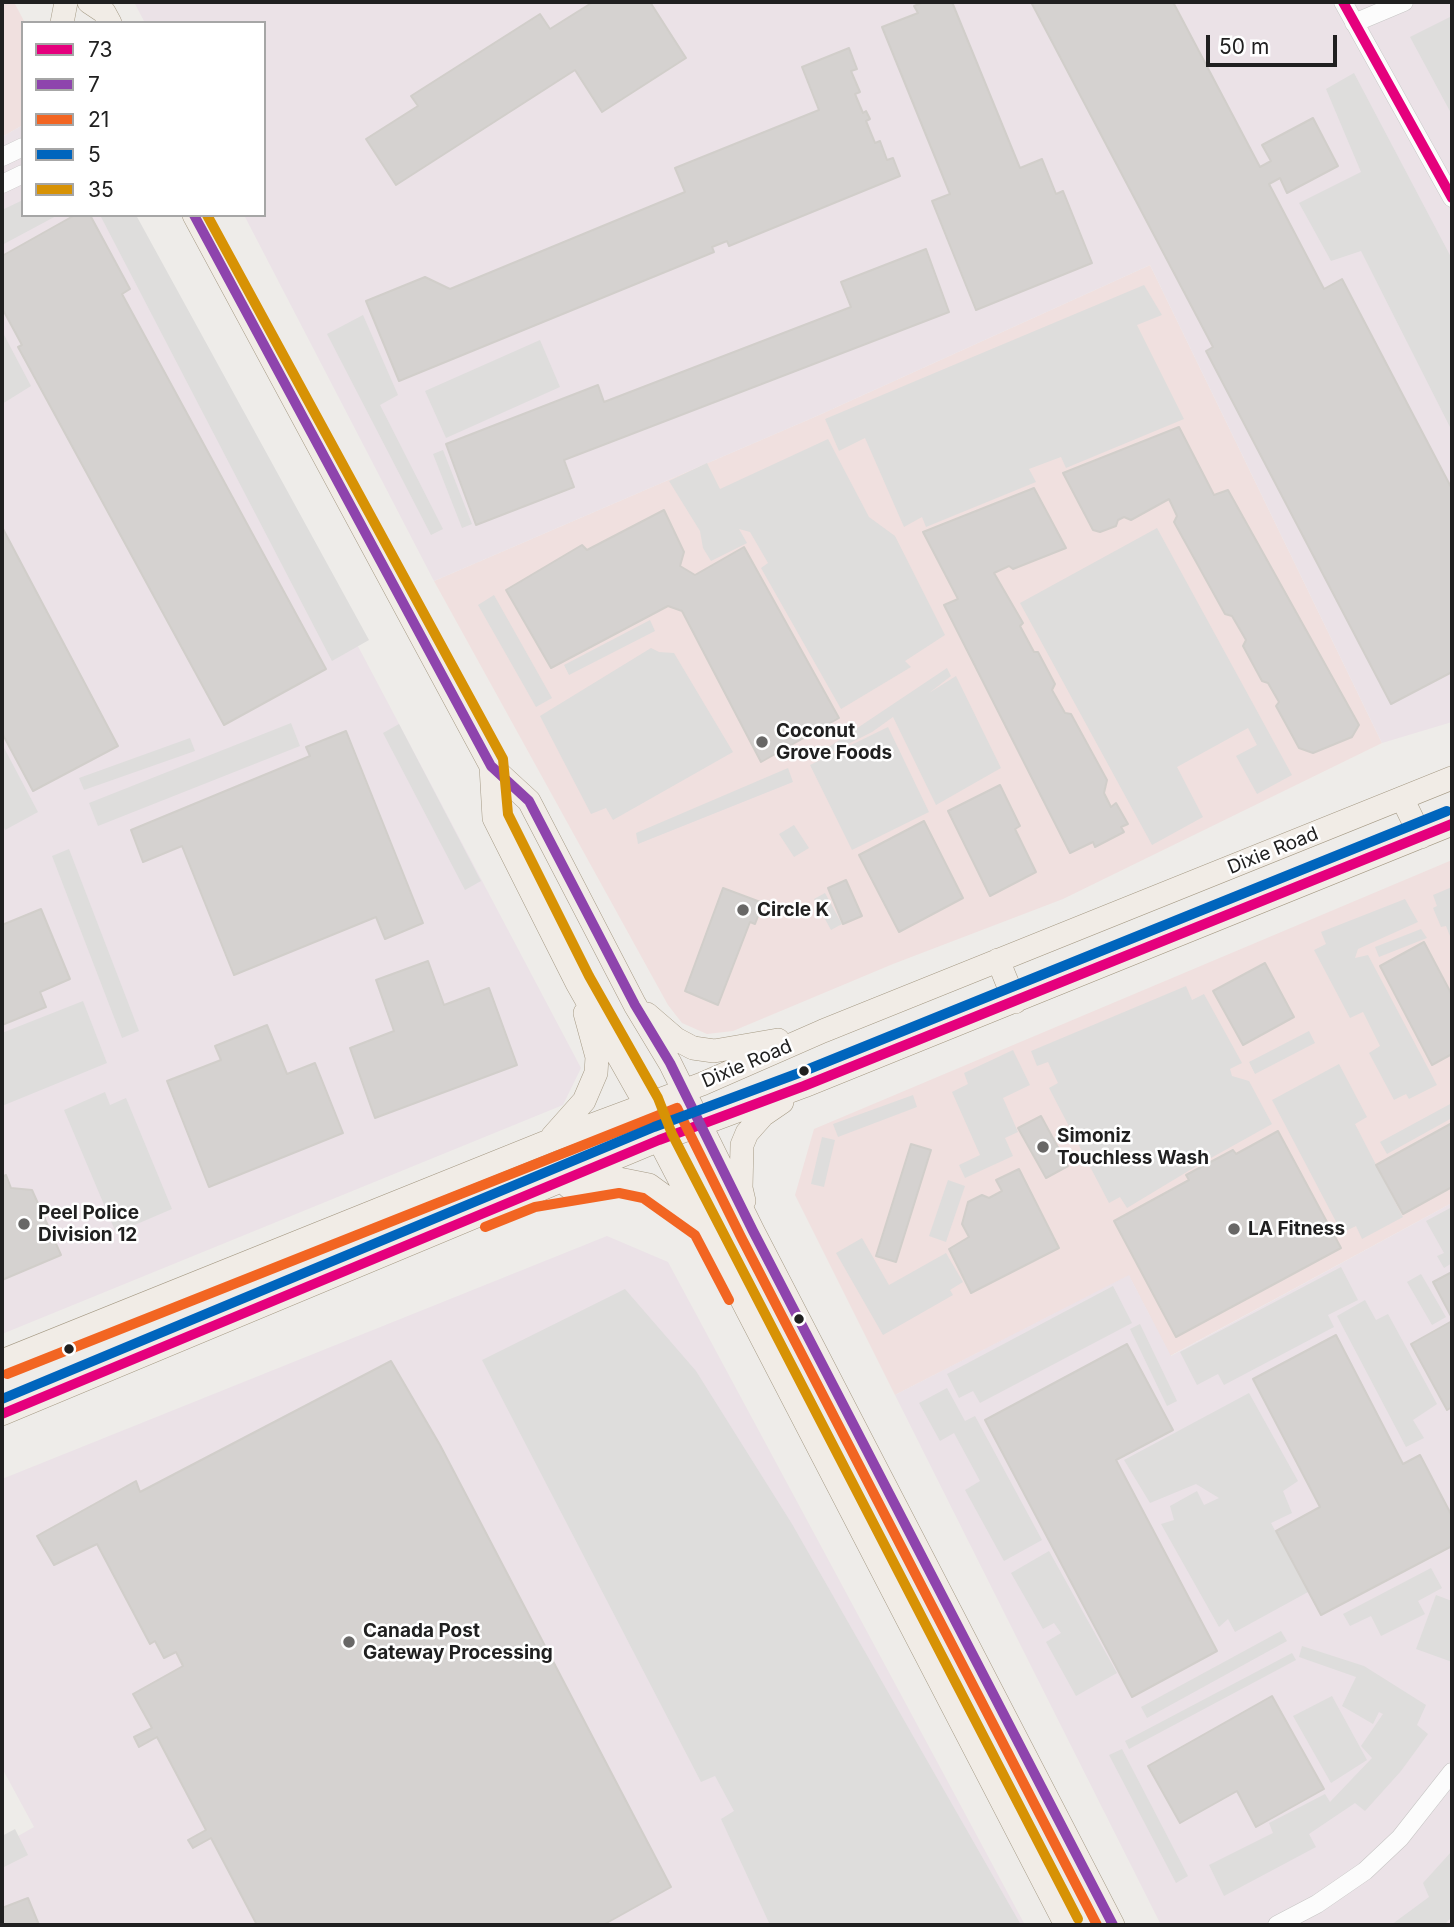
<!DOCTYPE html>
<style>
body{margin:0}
#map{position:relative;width:1454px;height:1927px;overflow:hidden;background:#eeece9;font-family:Inter,sans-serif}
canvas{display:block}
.frame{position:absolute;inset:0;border:4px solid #202020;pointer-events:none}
.legend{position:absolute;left:21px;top:21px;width:245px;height:196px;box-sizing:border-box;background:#fff;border:2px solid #a6a6a6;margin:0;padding:9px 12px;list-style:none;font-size:21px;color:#202020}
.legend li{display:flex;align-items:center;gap:14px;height:35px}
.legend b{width:35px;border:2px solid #a6a6a6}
.scale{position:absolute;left:1206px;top:35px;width:131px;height:32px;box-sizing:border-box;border:4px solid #202020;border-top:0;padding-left:9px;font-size:21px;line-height:24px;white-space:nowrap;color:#202020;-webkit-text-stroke:5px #fff;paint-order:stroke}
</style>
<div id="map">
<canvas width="1454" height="1927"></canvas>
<div class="frame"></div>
<ul class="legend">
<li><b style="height:9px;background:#e5007d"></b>73</li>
<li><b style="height:9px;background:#8e44ad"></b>7</li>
<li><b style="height:9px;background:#f26522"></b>21</li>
<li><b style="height:9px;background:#0065bd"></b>5</li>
<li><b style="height:9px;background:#d79205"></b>35</li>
</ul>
<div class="scale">50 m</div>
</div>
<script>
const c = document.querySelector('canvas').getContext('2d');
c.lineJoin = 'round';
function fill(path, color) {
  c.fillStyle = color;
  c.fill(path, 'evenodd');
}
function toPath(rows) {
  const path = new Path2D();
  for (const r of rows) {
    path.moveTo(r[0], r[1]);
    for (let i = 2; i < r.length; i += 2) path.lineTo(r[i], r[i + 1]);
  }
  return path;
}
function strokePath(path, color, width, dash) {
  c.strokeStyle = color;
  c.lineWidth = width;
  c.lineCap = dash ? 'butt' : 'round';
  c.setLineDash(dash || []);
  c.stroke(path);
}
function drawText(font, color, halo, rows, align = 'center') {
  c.font = font + ' Inter,sans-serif';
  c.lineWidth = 5;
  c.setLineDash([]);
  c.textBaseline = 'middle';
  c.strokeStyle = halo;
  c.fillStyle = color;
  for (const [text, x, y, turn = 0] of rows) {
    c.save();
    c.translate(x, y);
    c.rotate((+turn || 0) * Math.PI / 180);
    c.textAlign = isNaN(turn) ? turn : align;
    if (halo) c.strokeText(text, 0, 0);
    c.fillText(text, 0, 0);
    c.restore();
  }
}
const commercial = toPath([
 [2,2,14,2,25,23,23,23,23,125,2,137],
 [1150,265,1382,743,1063,899,893,964,733,1031,707,1034,682,1023,668,1005,434,581,819,415],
 [1452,860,1452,1203,1170,1356,1129,1276,895,1395,795,1195,814,1129]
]);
const industrial = toPath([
 [134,2,1452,2,1452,722,1382,743,1150,265,819,415,434,581,244,215,264,215,264,23,145,23],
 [23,125,23,215,130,215,581,1068,563,1105,2,1334,2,137],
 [1452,1203,1452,1925,1161,1925,895,1395,1129,1275,1171,1356],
 [607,1236,668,1262,1025,1925,2,1925,2,1845,34,1827,2,1768,2,1479]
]);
const parking = toPath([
 [1452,16,1452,115,1410,37],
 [1354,73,1452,259,1452,431,1361,251,1331,261,1299,203,1361,172,1326,89],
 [23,200,23,215,58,215,2,245,2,210],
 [100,215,136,215,369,640,332,661],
 [1144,285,1162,315,1137,325,1184,419,1066,468,1061,457,1029,469,1036,482,926,527,922,517,904,527,865,438,839,451,825,419],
 [363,315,398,395,380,405,443,529,431,535,327,334],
 [2,331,31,386,2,404],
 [540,340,560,387,446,438,425,391],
 [828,439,869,517,895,536,945,635,905,661,911,667,841,709,761,568,768,563,750,532,739,529,747,543,711,561,703,548,700,531,669,481,707,463,720,489],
 [443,450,472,524,462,528,433,454],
 [1157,528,1292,775,1257,794,1236,756,1257,745,1248,728,1177,767,1203,817,1152,845,1020,603],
 [494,595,552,698,536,707,478,605],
 [650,620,655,631,569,675,564,665],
 [651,648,659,652,674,653,733,752,613,820,606,808,591,814,540,716],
 [947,668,951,676,929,693,956,676,1001,768,936,805,893,717,872,732,824,756,823,751],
 [291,723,300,746,98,826,89,803],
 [399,724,481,881,465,890,383,733],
 [888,727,929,812,852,850,810,765],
 [190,738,195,751,84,790,79,778],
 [2,744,38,812,5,830,2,823],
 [788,768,793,782,638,844,636,833],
 [794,825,809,848,794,857,779,834],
 [69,849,139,1031,122,1038,52,856],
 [1452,887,1452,936,1450,936,1446,926,1441,927,1433,908,1437,906,1433,895],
 [825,893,842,924,831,930,814,899],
 [1405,899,1418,922,1358,949,1355,958,1368,955,1437,1085,1409,1099,1406,1094,1394,1100,1369,1053,1380,1046,1363,1012,1350,1018,1314,950,1326,944,1321,932],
 [1421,929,1427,938,1379,957,1375,947],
 [1186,986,1192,1000,1204,994,1242,1063,1230,1069,1232,1076,1249,1081,1272,1124,1211,1158,1207,1150,1191,1156,1195,1167,1127,1208,1120,1197,1109,1203,1049,1088,1058,1083,1048,1062,1037,1066,1031,1051],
 [83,1001,107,1063,2,1106,2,1033],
 [1309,1031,1315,1043,1255,1074,1249,1062],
 [1013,1050,1030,1085,1003,1098,1018,1132,1005,1138,1013,1156,965,1178,959,1165,980,1155,952,1092,968,1084,964,1073],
 [1339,1064,1367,1117,1355,1124,1403,1217,1362,1239,1356,1226,1342,1233,1272,1100],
 [105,1092,110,1105,126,1098,172,1209,116,1233,64,1110],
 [913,1095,917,1107,838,1137,833,1124],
 [1452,1103,1452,1118,1387,1154,1380,1142],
 [822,1137,835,1140,824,1187,811,1184],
 [948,1180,965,1186,946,1242,929,1236],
 [1452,1207,1452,1263,1444,1268,1437,1256,1444,1253,1426,1221],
 [862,1238,889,1285,946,1253,963,1282,950,1290,953,1295,883,1335,836,1253],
 [1341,1267,1358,1300,1328,1315,1334,1327,1224,1385,1218,1374,1197,1385,1180,1352],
 [1421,1274,1446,1317,1432,1325,1407,1282],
 [1113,1286,1132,1323,980,1403,973,1391,959,1398,947,1374],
 [625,1289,696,1371,792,1524,1021,1925,770,1925,721,1819,734,1811,715,1776,701,1782,482,1360],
 [1365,1300,1376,1320,1388,1314,1437,1404,1413,1420,1424,1438,1406,1447,1337,1316],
 [1140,1324,1177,1401,1167,1406,1130,1329],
 [947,1388,965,1421,975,1416,1042,1540,1004,1561,965,1490,980,1481,954,1433,940,1441,919,1403],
 [1249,1393,1298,1481,1283,1491,1292,1513,1271,1523,1308,1592,1235,1632,1228,1619,1219,1627,1161,1524,1174,1520,1170,1506,1197,1491,1204,1505,1219,1498,1196,1484,1150,1503,1124,1460],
 [1049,1551,1117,1673,1076,1696,1046,1642,1061,1633,1054,1623,1043,1629,1011,1573],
 [1431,1568,1442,1588,1418,1601,1425,1614,1381,1636,1371,1616,1350,1626,1343,1614],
 [1436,1595,1452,1601,1452,1662,1416,1649],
 [1281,1631,1287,1641,1147,1718,1141,1707],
 [1302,1646,1364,1666,1426,1705,1417,1725,1428,1734,1401,1771,1365,1811,1355,1803,1309,1834,1316,1847,1224,1896,1209,1865,1273,1833,1269,1823,1325,1794,1330,1802,1372,1758,1361,1746,1383,1714,1379,1712,1373,1724,1342,1706,1356,1677,1299,1657],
 [1292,1653,1296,1660,1129,1749,1125,1741],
 [1332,1696,1367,1760,1331,1783,1293,1716],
 [1122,1749,1188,1876,1176,1883,1109,1755],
 [15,1829,28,1855,2,1868,2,1836],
 [1452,1851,1452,1917,1444,1925,1391,1925,1429,1897,1423,1883]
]);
const building = toPath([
 [593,2,650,2,686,58,602,112,575,70,396,185,366,139,418,106,411,96,540,14,550,29,593,2],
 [924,2,952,2,1020,168,1042,159,1056,194,1063,191,1092,263,976,310,932,201,950,194,882,27,918,13,914,6,924,2],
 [1031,2,1173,2,1260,167,1271,161,1262,145,1313,118,1338,166,1287,193,1280,178,1269,184,1324,289,1342,279,1452,489,1452,672,1391,704,1206,351,1213,347,1031,2],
 [849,48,857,69,851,71,860,92,855,94,863,113,866,111,870,119,866,121,875,143,880,141,887,160,893,158,900,176,729,246,727,241,712,247,714,252,399,381,366,301,425,277,450,289,685,192,675,168,819,110,802,67,849,48],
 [75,215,90,215,130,289,122,294,326,669,224,725,18,347,22,345,2,308,2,256,75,215],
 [926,249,949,312,564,460,574,487,476,525,446,444,598,385,604,402,851,307,841,282,926,249],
 [1179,427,1214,495,1228,490,1359,725,1352,737,1313,753,1299,748,1276,706,1279,702,1268,683,1262,681,1243,646,1246,640,1232,616,1225,614,1174,522,1177,516,1169,499,1131,520,1124,517,1118,520,1116,526,1100,532,1093,530,1063,473,1179,427],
 [1034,488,1066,548,1013,569,1009,566,994,573,1023,623,1020,626,1034,652,1038,652,1055,684,1052,690,1065,713,1071,714,1107,780,1104,793,1111,807,1116,803,1128,824,1121,827,1124,832,1095,847,1093,842,1070,853,944,605,958,599,923,532,1034,488],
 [664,510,684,552,680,566,695,575,744,547,839,718,761,762,682,611,668,606,551,668,506,590,582,545,587,550,664,510],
 [2,527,118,746,33,791,2,733,2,527],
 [346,731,423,923,385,939,376,917,234,975,182,846,143,862,131,830,310,756,306,747,346,731],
 [1000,785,1020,826,1015,829,1036,872,990,896,948,811,1000,785],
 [924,821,963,898,899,932,859,855,924,821],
 [846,880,862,916,843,924,828,888,846,880],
 [723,888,763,903,755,924,750,922,718,1005,685,991,723,888],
 [41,909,70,979,40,992,46,1007,2,1025,2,925,41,909],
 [1424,942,1452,995,1452,1054,1432,1065,1380,966,1424,942],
 [428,961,444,1005,489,988,517,1065,375,1118,350,1048,394,1031,376,980,428,961],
 [1265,963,1294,1017,1243,1045,1213,991,1265,963],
 [267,1025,287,1074,315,1063,343,1133,209,1187,167,1081,221,1060,215,1046,267,1025],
 [1041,1116,1068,1166,1046,1178,1018,1128,1041,1116],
 [1452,1123,1452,1187,1403,1214,1376,1165,1452,1123],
 [1278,1131,1341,1248,1176,1337,1114,1221,1189,1180,1186,1175,1233,1150,1236,1154,1278,1131],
 [911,1144,931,1150,896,1262,876,1256,911,1144],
 [1019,1169,1059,1248,971,1293,949,1249,969,1237,962,1224,968,1202,982,1195,989,1198,1002,1191,996,1180,1019,1169],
 [6,1175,11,1188,32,1190,61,1255,2,1280,2,1177,6,1175],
 [1452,1272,1452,1318,1433,1282,1452,1272],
 [1452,1321,1452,1407,1447,1410,1411,1344,1452,1321],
 [1336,1335,1403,1464,1420,1455,1452,1516,1452,1546,1321,1615,1276,1531,1320,1507,1253,1379,1336,1335],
 [1127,1344,1173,1430,1116,1460,1217,1651,1132,1697,985,1420,1127,1344],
 [391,1361,440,1445,671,1887,603,1925,257,1925,211,1838,193,1848,188,1840,206,1830,157,1737,139,1747,134,1737,152,1728,133,1694,183,1666,176,1652,164,1658,155,1641,150,1644,97,1544,54,1565,37,1536,136,1481,140,1492,391,1361],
 [1272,1696,1324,1789,1256,1827,1237,1791,1180,1823,1148,1766,1272,1696],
 [28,1898,39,1925,2,1925,2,1908,28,1898]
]);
const minor = toPath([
 [1343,2,1452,198],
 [1354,23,1404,2],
 [2,157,23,147],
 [2,184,23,174],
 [1277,1925,1317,1904,1365,1871,1400,1838,1452,1772]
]);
const major = toPath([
 [89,2,104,12,110,23],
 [62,23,66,2],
 [194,215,491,766,529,801,635,1005,670,1063,753,1231,1113,1925],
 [491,766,494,818,577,983,646,1105,659,1140,1066,1925],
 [1402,798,1421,837],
 [998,960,1015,1002],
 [647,1014,676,1039,693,1048,714,1051,778,1040],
 [552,1137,584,1101,596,1073,597,1057,585,1013],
 [569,1187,619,1179,649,1185,700,1222],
 [744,1201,741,1188,742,1145,747,1133,763,1115,782,1102],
 [2,1361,549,1141,702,1084,823,1031,1452,778],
 [2,1414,659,1140,804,1086,1452,824]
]);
const bus1 = toPath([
 [1343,2,1452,198],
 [2,1414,659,1140,804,1086,1452,824]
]);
const bus2 = toPath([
 [194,215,491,766,529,801,635,1005,670,1063,753,1231,1113,1925]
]);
const bus3 = toPath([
 [485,1227,535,1207,619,1193,643,1198,695,1235,729,1300],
 [7,1374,677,1108,741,1237,1097,1925]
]);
const bus4 = toPath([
 [2,1399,654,1127,799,1073,1447,811]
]);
const bus5 = toPath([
 [207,215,503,759,508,814,589,976,658,1098,672,1134,1078,1919]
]);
const markers = [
 [762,742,7,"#686766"],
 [743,910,7,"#686766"],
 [804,1071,6,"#202020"],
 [1043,1147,7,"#686766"],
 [24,1224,7,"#686766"],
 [1234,1229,7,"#686766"],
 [799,1319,6,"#202020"],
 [69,1349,6,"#202020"],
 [349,1642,7,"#686766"]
];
const poiNames = [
 ["Coconut",776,731],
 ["Grove Foods",776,753],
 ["Circle K",757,910],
 ["Simoniz",1057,1136],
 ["Touchless Wash",1057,1158],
 ["Peel Police",38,1213],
 ["Division 12",38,1235],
 ["LA Fitness",1248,1229],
 ["Canada Post",363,1631],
 ["Gateway Processing",363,1653]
];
const streetNames = [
 ["Dixie Road",1273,851,-22],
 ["Dixie Road",747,1064,-23]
];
fill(commercial, '#f0e0df');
fill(industrial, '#ebe2e7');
fill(parking, '#dedddc');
fill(building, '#d5d2d0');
strokePath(building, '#d1ceca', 2);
strokePath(minor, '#c7c6c5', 19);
strokePath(major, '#a59a85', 24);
strokePath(minor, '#fcfcfc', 18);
strokePath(major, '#f1ece6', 23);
strokePath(bus1, '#e5007d', 10);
strokePath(bus2, '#8e44ad', 10);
strokePath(bus3, '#f26522', 10);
strokePath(bus4, '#0065bd', 10);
strokePath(bus5, '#d79205', 10);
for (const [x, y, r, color] of markers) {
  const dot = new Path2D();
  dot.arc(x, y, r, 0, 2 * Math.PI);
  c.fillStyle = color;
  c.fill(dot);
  strokePath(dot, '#fff', 2.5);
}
drawText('bold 19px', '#202020', '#fff', poiNames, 'left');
drawText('19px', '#202020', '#fff', streetNames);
</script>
